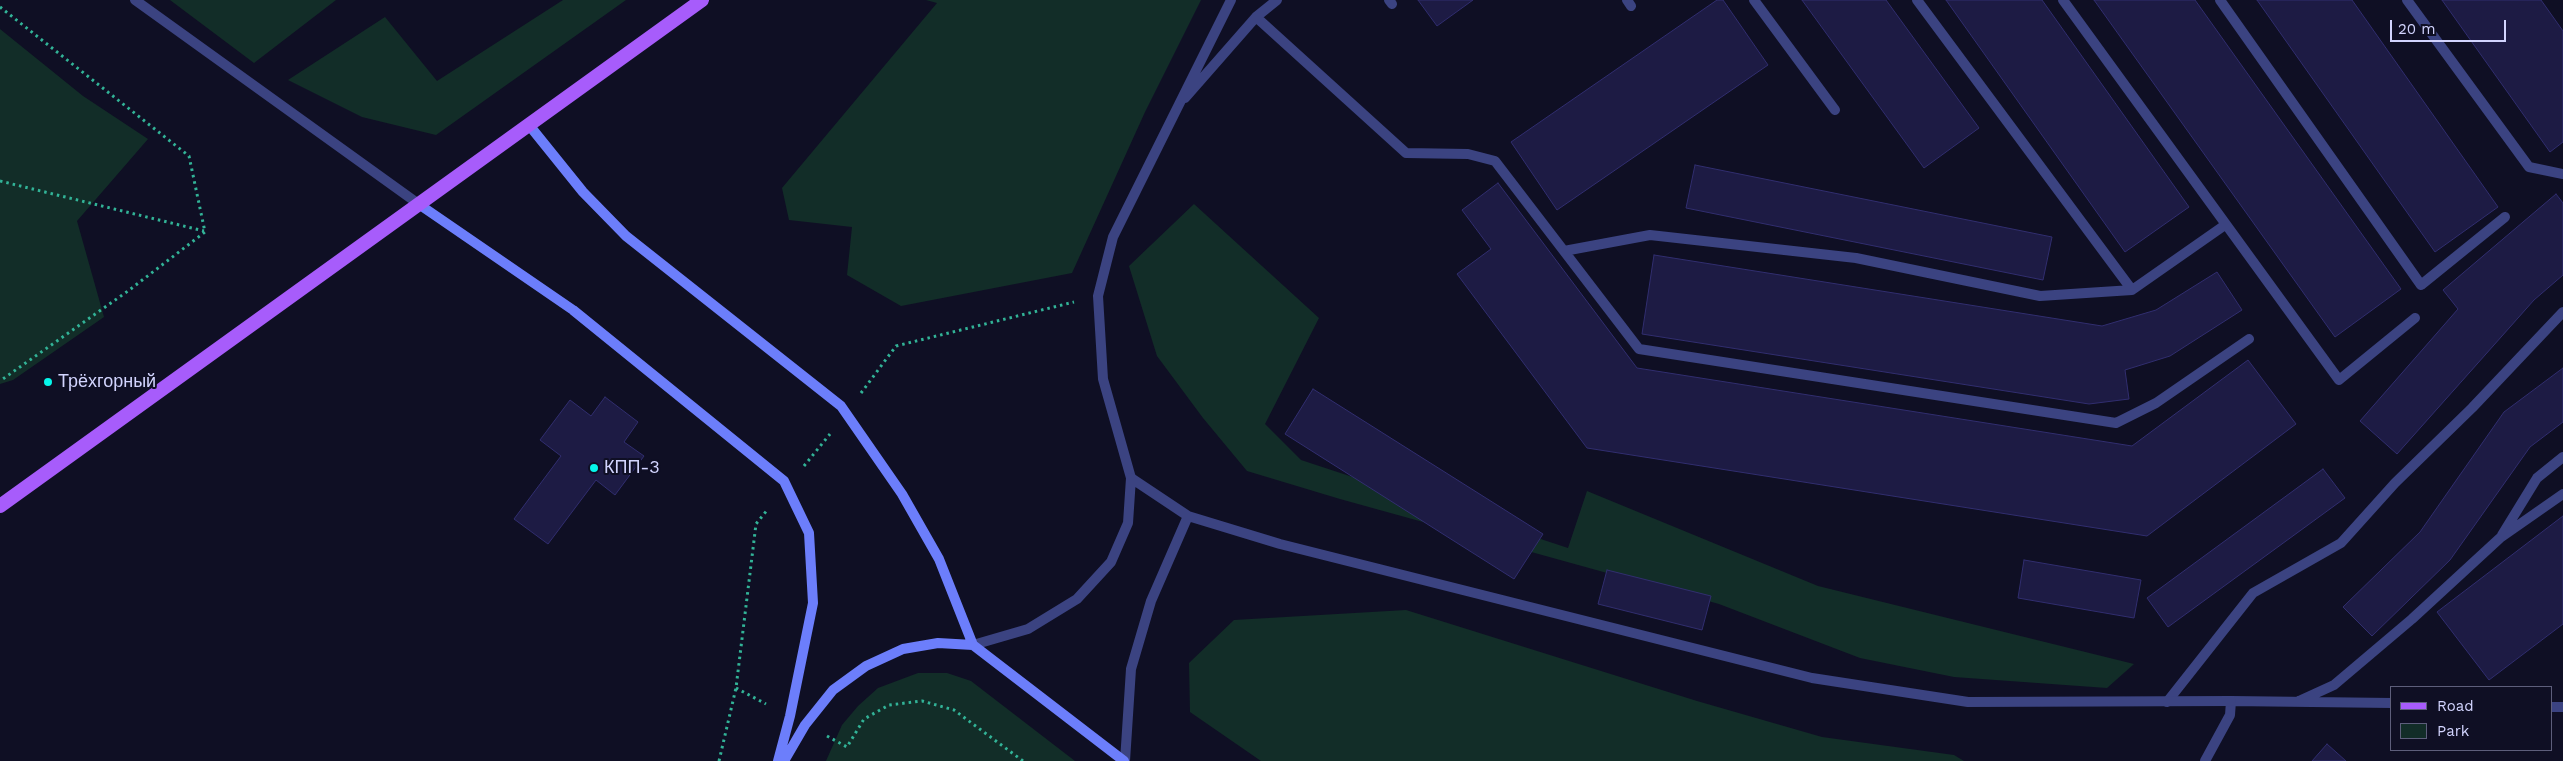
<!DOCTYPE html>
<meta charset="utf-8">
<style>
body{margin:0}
#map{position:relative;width:2563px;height:761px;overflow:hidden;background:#0f0f24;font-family:"Work Sans",sans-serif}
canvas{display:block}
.legend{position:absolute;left:2390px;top:686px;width:162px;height:65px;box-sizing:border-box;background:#0f0f24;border:1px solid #5d5e7b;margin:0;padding:6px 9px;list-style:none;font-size:15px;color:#d2d4fe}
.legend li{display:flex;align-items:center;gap:10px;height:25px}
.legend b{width:25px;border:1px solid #5d5e7b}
.scale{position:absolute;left:2390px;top:20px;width:116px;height:22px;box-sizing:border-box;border:2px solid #d2d4fe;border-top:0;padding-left:6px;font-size:15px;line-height:18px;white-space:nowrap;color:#d2d4fe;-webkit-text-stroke:4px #0f0f24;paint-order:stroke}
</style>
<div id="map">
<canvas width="2563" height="761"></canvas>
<ul class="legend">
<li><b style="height:6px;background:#a75cfb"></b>Road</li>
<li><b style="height:14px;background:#122d28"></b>Park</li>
</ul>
<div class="scale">20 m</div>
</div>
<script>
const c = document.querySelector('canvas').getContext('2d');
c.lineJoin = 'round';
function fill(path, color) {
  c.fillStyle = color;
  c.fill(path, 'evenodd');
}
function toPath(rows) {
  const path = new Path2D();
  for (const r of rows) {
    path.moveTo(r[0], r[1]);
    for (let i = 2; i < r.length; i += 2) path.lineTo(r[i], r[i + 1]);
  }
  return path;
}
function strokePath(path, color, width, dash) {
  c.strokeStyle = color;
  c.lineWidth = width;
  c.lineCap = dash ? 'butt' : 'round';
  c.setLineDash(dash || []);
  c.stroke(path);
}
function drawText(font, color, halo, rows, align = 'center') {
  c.font = font + ' "Work Sans",sans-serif';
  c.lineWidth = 4;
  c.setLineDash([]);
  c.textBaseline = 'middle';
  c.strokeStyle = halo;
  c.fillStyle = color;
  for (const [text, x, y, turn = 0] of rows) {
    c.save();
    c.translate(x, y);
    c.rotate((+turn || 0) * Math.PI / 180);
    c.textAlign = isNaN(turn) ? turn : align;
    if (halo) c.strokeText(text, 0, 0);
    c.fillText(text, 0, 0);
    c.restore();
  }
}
const green = toPath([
 [170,0,336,0,254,63],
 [563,0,626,0,436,135,362,117,288,80,385,17,437,81],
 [926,0,1201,0,1145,112,1072,273,901,306,847,275,852,227,789,220,782,188,937,3],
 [0,29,83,96,148,139,77,221,104,317,13,380,0,384],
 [1194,204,1319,318,1265,424,1301,460,1568,548,1587,491,1818,586,2134,664,2107,688,1954,677,1860,658,1719,604,1340,499,1247,471,1203,418,1157,356,1129,266],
 [1406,610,1697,701,1822,737,1954,755,1964,761,1261,761,1190,712,1189,663,1234,620],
 [918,673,947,673,971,681,1075,761,826,761,842,725,858,706,878,688]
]);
const building = toPath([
 [1418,0,1473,0,1437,26,1418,0],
 [1717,0,1723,0,1768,65,1557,210,1511,142,1717,0],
 [1802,0,1886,0,1979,128,1924,168,1802,0],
 [1946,0,2042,0,2189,207,2125,252,1946,0],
 [2094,0,2195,0,2401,289,2335,337,2094,0],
 [2257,0,2352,0,2498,207,2435,252,2257,0],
 [2442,0,2541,0,2563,31,2563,142,2550,152,2442,0],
 [1695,165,2052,237,2043,280,1686,208,1695,165],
 [1498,183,1637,368,2132,446,2248,360,2296,424,2147,536,1587,448,1457,274,1491,249,1462,210,1498,183],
 [2556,194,2563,203,2563,275,2534,300,2397,454,2360,421,2458,309,2443,290,2556,194],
 [1654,255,2102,326,2156,310,2217,272,2242,310,2170,356,2125,370,2129,399,2089,404,1642,334,1654,255],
 [2563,368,2563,422,2530,447,2450,560,2372,636,2343,607,2420,532,2504,412,2563,368],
 [1313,389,1543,534,1514,579,1285,434,1313,389],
 [605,397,638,422,624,442,644,456,615,495,596,480,548,544,514,519,561,456,540,440,570,400,591,416,605,397],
 [2323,469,2345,498,2168,627,2147,598,2323,469],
 [2563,516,2563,624,2489,680,2437,612,2563,516],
 [2024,560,2141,580,2134,618,2018,598,2024,560],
 [1607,570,1711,596,1702,630,1598,604,1607,570],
 [2327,744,2346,761,2312,761,2327,744]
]);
const path = toPath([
 [0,7,189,156,205,232,128,291,0,381],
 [0,181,204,231],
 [861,393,896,346,1074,302],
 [804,466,830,434],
 [736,688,766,704],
 [827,736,847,747,864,719,889,705,922,701,954,710,1023,761],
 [719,761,736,688,756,524,768,509]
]);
const service = toPath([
 [1389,0,1392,4],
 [1627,0,1631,6],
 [1754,0,1835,110],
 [1917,0,2132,290,2225,225],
 [2063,0,2339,380,2415,318],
 [2220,0,2421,285,2505,217],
 [2407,0,2529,167,2563,174],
 [1256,17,1406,153,1468,154,1495,161,1639,349,2116,423,2156,403,2249,339],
 [1185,98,1256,17,1277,0],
 [1564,251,1650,235,1856,258,2040,296,2132,290],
 [1131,478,1103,379,1098,296,1113,237,1231,0],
 [2502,535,2537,478,2563,457],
 [2299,701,2334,685,2412,619,2500,538,2563,494],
 [2167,702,2253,593,2341,543,2395,483,2472,408,2563,312],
 [2552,707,2563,707],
 [2205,761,2230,715,2231,701,2392,703]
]);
const minor = toPath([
 [135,0,420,205],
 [1131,478,1188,516,1280,544,1812,678,1968,702,2231,701],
 [973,645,1028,629,1077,599,1111,562,1128,523,1131,478],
 [1125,761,1131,669,1151,601,1188,516]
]);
const secondary = toPath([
 [529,125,583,192,626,236,841,406,902,494,939,559,973,645,1124,761],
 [420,205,573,310,784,481,809,533,813,603,790,716,778,761],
 [784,761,805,725,833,690,866,666,903,649,938,643,973,645]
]);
const primary = toPath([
 [0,506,702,0]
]);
const markers = [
 [48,382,5,"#06f6ea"],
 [594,468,5,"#06f6ea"]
];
const poiNames = [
 ["Трёхгорный",58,382],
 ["КПП-3",604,468]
];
fill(green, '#122d28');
fill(building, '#1d1b44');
strokePath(building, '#312e6f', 1);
strokePath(path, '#32b397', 3, [2.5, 4]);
strokePath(service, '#3b4381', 10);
strokePath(minor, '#3b4381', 10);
strokePath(secondary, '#6c7efb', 10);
strokePath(primary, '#a75cfb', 14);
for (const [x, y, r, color] of markers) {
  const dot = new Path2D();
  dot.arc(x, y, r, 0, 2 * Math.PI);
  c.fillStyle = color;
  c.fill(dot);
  strokePath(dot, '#0f0f24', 2);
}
drawText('18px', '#d2d4fe', '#0f0f24', poiNames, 'left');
</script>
